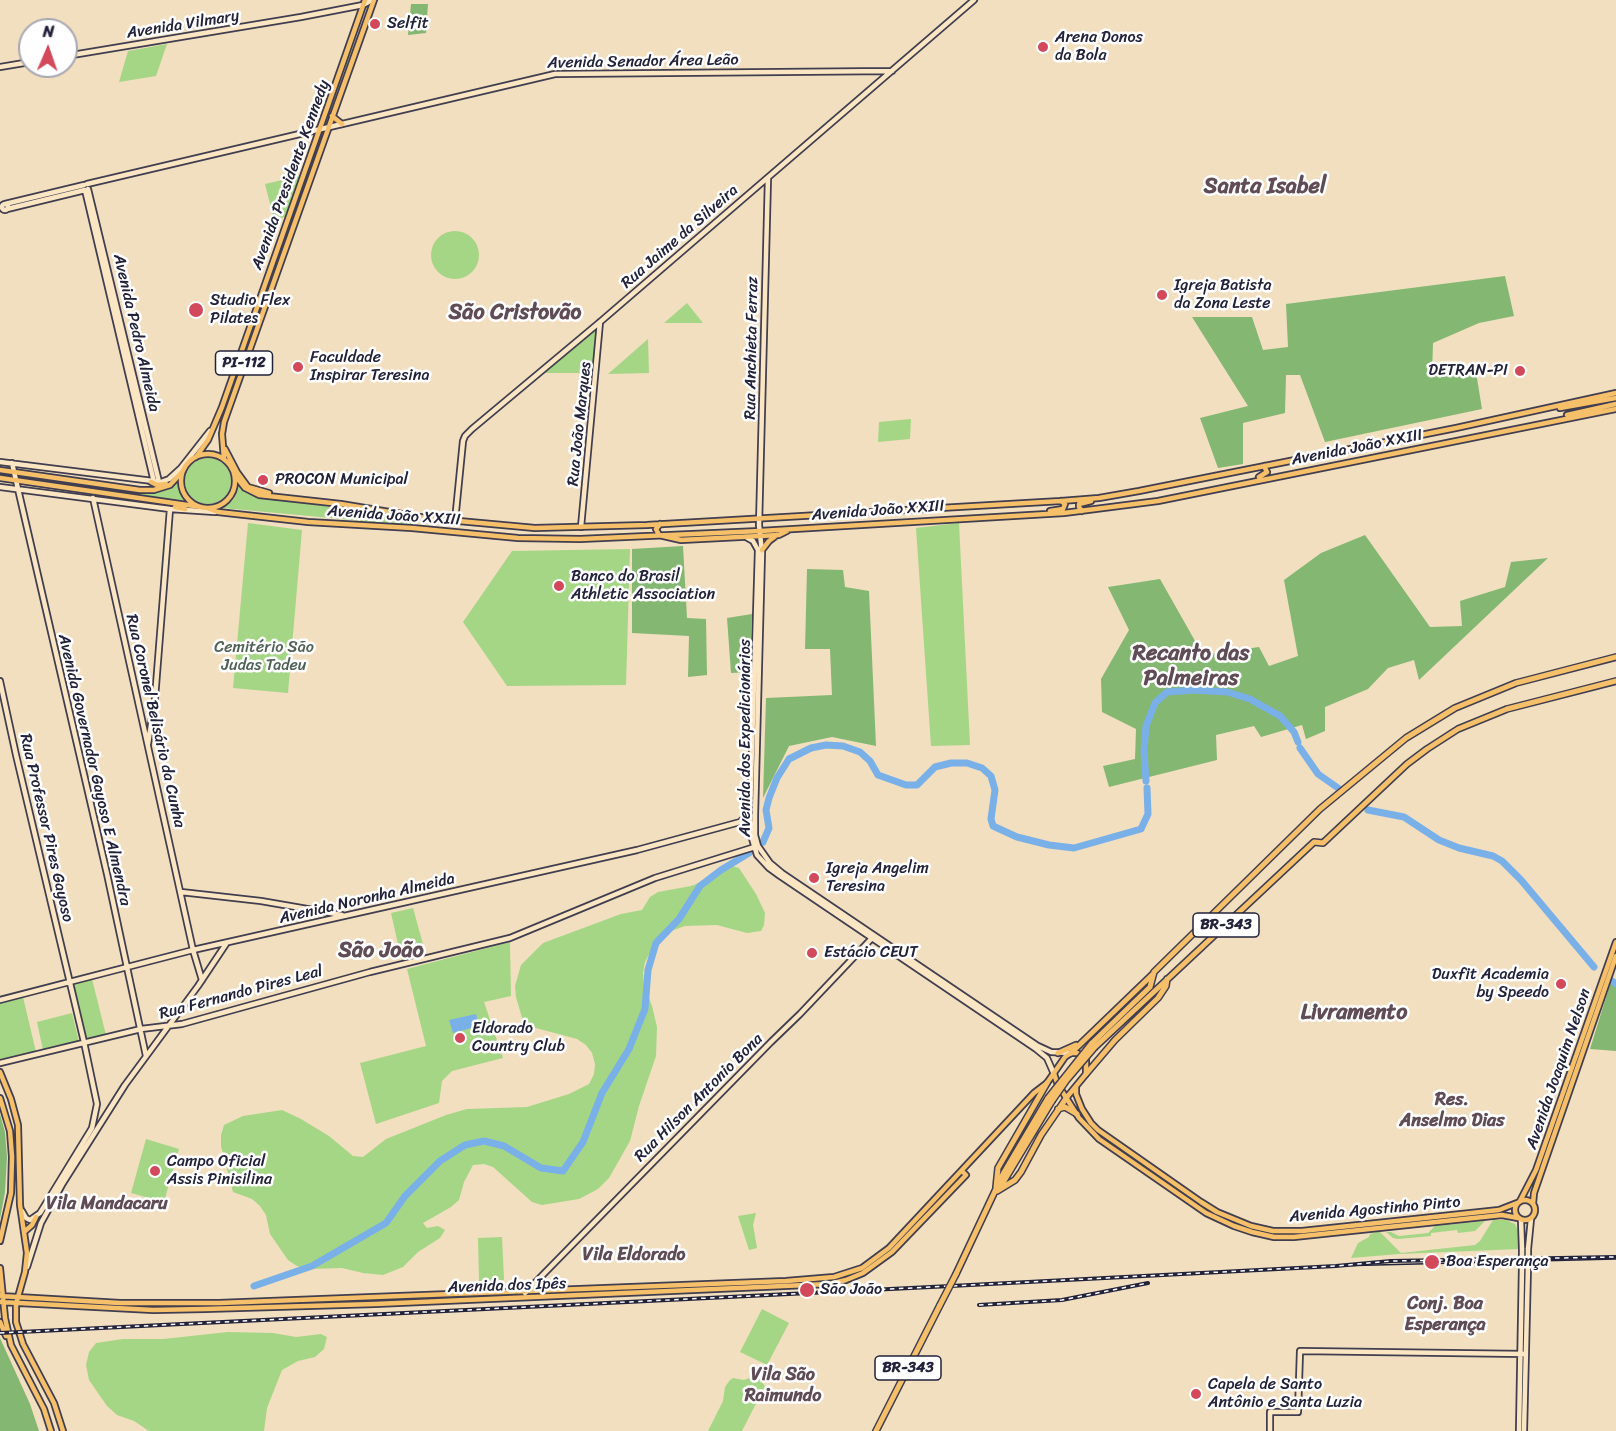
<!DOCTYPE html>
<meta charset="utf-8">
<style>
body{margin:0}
#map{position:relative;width:1616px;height:1431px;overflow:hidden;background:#f1dfc0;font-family:Sriracha,sans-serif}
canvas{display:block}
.north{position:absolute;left:18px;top:18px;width:60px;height:60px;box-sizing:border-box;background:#fff;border:2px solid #a7a7b1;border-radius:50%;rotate:2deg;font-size:16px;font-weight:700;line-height:24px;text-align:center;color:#22223b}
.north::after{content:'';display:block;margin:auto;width:21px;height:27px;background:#d1495b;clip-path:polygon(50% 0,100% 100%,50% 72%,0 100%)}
</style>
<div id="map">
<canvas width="1616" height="1431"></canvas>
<div class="north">N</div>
</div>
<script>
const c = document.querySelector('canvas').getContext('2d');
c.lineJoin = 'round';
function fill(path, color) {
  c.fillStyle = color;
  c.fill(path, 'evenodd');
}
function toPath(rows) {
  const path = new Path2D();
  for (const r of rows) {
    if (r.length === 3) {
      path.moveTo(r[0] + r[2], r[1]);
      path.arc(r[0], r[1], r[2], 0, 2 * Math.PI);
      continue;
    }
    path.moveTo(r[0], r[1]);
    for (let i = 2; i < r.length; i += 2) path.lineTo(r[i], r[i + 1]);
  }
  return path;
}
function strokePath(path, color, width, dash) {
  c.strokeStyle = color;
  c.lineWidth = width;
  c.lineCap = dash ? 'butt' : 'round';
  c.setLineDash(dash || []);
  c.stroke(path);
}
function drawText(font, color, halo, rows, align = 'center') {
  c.font = font + ' Sriracha,sans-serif';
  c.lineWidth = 5;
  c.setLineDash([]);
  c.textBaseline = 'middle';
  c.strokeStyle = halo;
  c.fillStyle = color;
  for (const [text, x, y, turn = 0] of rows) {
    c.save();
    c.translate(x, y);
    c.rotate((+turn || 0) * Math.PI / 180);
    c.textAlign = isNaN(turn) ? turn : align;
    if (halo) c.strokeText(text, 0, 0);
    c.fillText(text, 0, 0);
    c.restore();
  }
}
const green = toPath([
 [167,44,156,76,119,82,128,51],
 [304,175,288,216,274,220,265,184],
 [455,255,24],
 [687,303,703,323,664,323],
 [597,329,593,373,543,373,552,366],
 [648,339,649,373,608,374],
 [911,419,910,439,878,442,879,422],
 [208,481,23],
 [178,481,180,493,188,504,167,502,128,492,128,490,162,491],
 [239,486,244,492,258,498,333,507,412,519,411,525,406,525,223,508,234,499],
 [248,523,302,530,288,693,233,688],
 [959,523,970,745,931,746,916,528],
 [630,549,626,685,507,686,463,622,512,551],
 [732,866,739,868,756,894,765,913,764,925,761,931,747,933,717,925,685,926,671,931,655,943,645,962,643,973,644,985,652,1006,657,1027,656,1056,639,1106,630,1141,609,1178,598,1189,579,1199,542,1205,532,1202,493,1167,484,1164,473,1165,464,1182,459,1200,451,1207,423,1223,427,1228,438,1226,445,1230,440,1238,418,1252,403,1267,383,1275,363,1273,342,1268,307,1269,297,1266,288,1260,270,1234,266,1215,260,1206,252,1199,233,1192,221,1146,221,1135,224,1125,243,1116,282,1110,301,1119,329,1136,353,1156,363,1157,386,1139,446,1115,467,1109,527,1107,569,1094,589,1084,594,1074,595,1064,592,1053,586,1045,577,1039,532,1027,523,1021,516,997,515,986,521,965,543,943,621,914,642,910,650,897,658,892,691,886,714,877],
 [413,908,426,955,402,962,391,913],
 [510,942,511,996,484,1002,503,1058,452,1071,442,1081,439,1103,376,1124,360,1063,426,1046,407,969],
 [92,979,106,1035,86,1040,73,984],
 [23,997,36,1052,0,1060,0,1003],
 [72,1013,79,1042,43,1050,37,1022],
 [146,1139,179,1149,164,1202,131,1193],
 [756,1213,753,1225,757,1248,749,1250,738,1216],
 [1493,1220,1506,1220,1515,1224,1518,1230,1519,1249,1399,1254,1351,1258,1358,1243,1369,1237,1370,1234,1377,1232,1380,1232,1401,1253,1475,1245,1480,1241],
 [1485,1221,1475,1231,1458,1233,1457,1230,1431,1233,1431,1236,1398,1239,1393,1238,1386,1232,1391,1232,1399,1236,1428,1233,1435,1226],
 [502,1237,504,1280,479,1281,478,1238],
 [762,1309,789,1323,767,1365,740,1352],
 [228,1332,273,1333,296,1337,321,1334,327,1337,324,1349,315,1357,298,1361,282,1370,267,1408,264,1431,149,1431,134,1421,117,1415,107,1406,89,1380,86,1365,89,1352,96,1343,123,1339,163,1339],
 [752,1377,759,1378,765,1386,742,1431,708,1431,723,1401,725,1387,730,1380,733,1378,744,1380]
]);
const forest = toPath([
 [411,4,428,4,426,33,408,35],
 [1505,276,1514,316,1479,323,1433,343,1432,375,1476,372,1482,409,1325,442,1300,375,1286,375,1285,413,1243,423,1243,464,1218,468,1200,418,1248,406,1192,317,1252,317,1263,350,1288,347,1286,304],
 [1365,535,1430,627,1462,626,1460,601,1505,587,1511,562,1548,558,1419,680,1414,660,1388,668,1368,689,1325,707,1325,731,1306,739,1302,725,1261,737,1254,726,1216,735,1217,760,1109,787,1103,766,1135,759,1136,729,1102,712,1101,679,1129,630,1108,587,1160,579,1203,655,1259,647,1269,666,1298,656,1284,580,1321,553],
 [683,546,687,618,706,619,707,675,688,677,689,636,632,633,632,549],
 [807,569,843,570,845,587,869,591,876,746,832,737,789,746,763,798,766,698,832,695,830,649,805,649],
 [752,614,749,672,731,673,727,618],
 [1612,978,1616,980,1616,1051,1590,1049],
 [0,1114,5,1132,7,1157,5,1192,0,1219],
 [0,1338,30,1404,39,1431,0,1431]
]);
const water = toPath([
 [476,1014,479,1026,453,1033,449,1020]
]);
const river = toPath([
 [1300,748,1318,774,1338,788],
 [1146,781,1144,751,1146,726,1155,703,1167,692,1195,690,1227,692,1250,699,1280,716,1294,732,1298,742],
 [1368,810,1404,817,1439,840,1459,848,1493,856,1502,861,1521,880,1594,967],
 [763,842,769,828,766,810,769,798,777,778,789,759,811,748,826,745,843,746,860,752,870,761,878,775,906,785,917,785,935,767,951,763,967,763,982,768,991,776,995,790,991,819,993,826,1017,837,1049,845,1074,848,1141,829,1148,814,1147,788],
 [1612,981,1616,984],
 [254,1286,312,1266,386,1223,405,1196,440,1161,465,1145,484,1141,504,1146,541,1168,563,1171,583,1142,602,1093,629,1049,645,1009,648,970,656,943,679,919,700,886,721,870,749,853]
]);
const secondary = toPath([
 [66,56,301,17,363,5,372,0],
 [0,67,30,62],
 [768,178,759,525,762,552,755,815,755,835,758,846,770,863,782,873,1038,1046,1051,1052,1071,1053],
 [87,184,555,74,892,71],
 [88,189,159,482],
 [5,207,3],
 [5,204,84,185],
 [7,209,85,190,154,482],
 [0,462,161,482,169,479,181,468,210,431],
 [12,463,107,874,146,1056],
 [0,487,170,509,215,512],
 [93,498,193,950,202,980],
 [455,521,463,441,465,436,472,429,600,322,974,0],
 [581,527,600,322],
 [746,537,753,541,758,550,750,813,751,835,757,855,769,868,780,876,1036,1049,1047,1058,1054,1074],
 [0,681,16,755,84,1042,97,1104,92,1128,40,1213,30,1220,26,1218,22,1211],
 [148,744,155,698,170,509],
 [181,892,261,901,342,915],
 [0,1000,193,950,637,850,740,822,750,813],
 [0,1063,141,1029,182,1024,370,972,510,938,655,878,758,846],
 [1521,1220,1522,1249],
 [1528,1249,1531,1219],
 [27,1267,41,1223,63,1183,125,1085,198,986,226,944],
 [525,1293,771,1042,800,1014,873,937],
 [1270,1431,1270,1412,1298,1412,1300,1351,1525,1354],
 [1519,1431,1522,1266],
 [1524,1431,1528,1266]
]);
const primary = toPath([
 [332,116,342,124],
 [1560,408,1616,398],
 [1567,415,1616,404],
 [225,449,237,472,248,487,269,493],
 [208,481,27],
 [196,457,208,440,222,407,365,0],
 [224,459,222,434,224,422,374,0],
 [0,470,140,490,154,490,170,485,183,471],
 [234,474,245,488,259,495,341,504,426,518,535,528,647,525,1061,501,1099,498,1139,491,1456,428,1616,393],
 [1259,477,1267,472,1264,466],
 [0,478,201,507],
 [151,482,157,485,166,484],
 [175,507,185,509],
 [207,508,218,512,308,522,412,528,518,538,580,539,760,531,1064,513,1158,501,1616,409],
 [1050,511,1063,509,1065,504,1061,501],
 [1082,511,1079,507,1079,504,1091,501],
 [660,524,656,529,659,535,681,540,779,535,787,531],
 [762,550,769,541,777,535],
 [0,1072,11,1099,18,1125,20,1205,27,1253,25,1272,16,1304,16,1322,23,1344,54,1403,63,1431],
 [1054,1074,1058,1085,1079,1118,1099,1139,1206,1213,1234,1226,1252,1232,1274,1237,1294,1237,1502,1215,1518,1218],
 [1076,1087,1076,1094,1082,1109,1091,1123,1098,1130,1201,1202,1217,1212,1251,1226,1273,1231,1302,1231,1499,1210,1517,1203],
 [0,1098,10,1131,12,1157,11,1193,0,1241],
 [1525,1210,10],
 [1520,1201,1536,1170,1616,942],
 [1533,1204,1534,1193,1616,956],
 [24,1232,32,1225,36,1217],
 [0,1268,5,1318,11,1345,44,1409,51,1431],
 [0,1296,120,1303,219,1303,786,1281,834,1277,862,1268,889,1248,1034,1093,1047,1083,1065,1057,1071,1053,1077,1053,1086,1058,1086,1074,1067,1097],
 [0,1302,153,1310,205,1309,375,1304,829,1284,846,1280,863,1273,892,1252,966,1175,962,1171],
 [0,1322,6,1336]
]);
const highway = toPath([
 [1091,1044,1150,987,1154,972,1320,809,1406,738,1455,708,1516,683,1616,657],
 [1095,1047,1314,842,1323,843,1407,764,1427,749,1458,729,1507,709,1616,681],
 [1058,1053,1076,1045],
 [1071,1053,1153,974],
 [1086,1074,1115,1040,1158,998,1166,986,1167,979],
 [1058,1109,1065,1107,1077,1114],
 [1001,1186,1052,1101],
 [996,1187,998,1168,1047,1083],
 [997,1191,1015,1180,1021,1172,1041,1135,1067,1097],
 [956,1274,1003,1174,1048,1098],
 [876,1431,940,1305]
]);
const tram = toPath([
 [1336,1266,1616,1259]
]);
const rail = toPath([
 [979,1305,1062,1300,1148,1283],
 [0,1333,951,1286,1336,1266,1391,1261,1616,1257]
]);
const secondaryBridge = toPath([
 [1522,1266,1522,1249],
 [1528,1266,1528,1249]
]);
const highwayBridge = toPath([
 [1048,1098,1091,1044],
 [1052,1101,1066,1081,1095,1047],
 [940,1305,956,1274]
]);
const markers = [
 [375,24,6,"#d1495b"],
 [1043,47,6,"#d1495b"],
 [1162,295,6,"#d1495b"],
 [196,310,8,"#d1495b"],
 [298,367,6,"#d1495b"],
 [1520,371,6,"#d1495b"],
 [263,480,6,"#d1495b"],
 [559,586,6,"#d1495b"],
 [814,878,6,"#d1495b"],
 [812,953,6,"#d1495b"],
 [1561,984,6,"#d1495b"],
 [460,1038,6,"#d1495b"],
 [155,1171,6,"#d1495b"],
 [1432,1262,8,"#d1495b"],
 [807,1290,8,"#d1495b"],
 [1196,1394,6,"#d1495b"]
];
const shields = [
 [244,363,57],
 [1226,925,66],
 [908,1368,66]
];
const shieldNames = [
 ["PI-112",244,363],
 ["BR-343",1226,925],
 ["BR-343",908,1368]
];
const poiNames = [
 ["Selfit",387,24],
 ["Arena Donos",1055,38],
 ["da Bola",1055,56],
 ["Igreja Batista",1174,286],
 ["da Zona Leste",1174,304],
 ["Studio Flex",210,301],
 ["Pilates",210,319],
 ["Faculdade",310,358],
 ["Inspirar Teresina",310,376],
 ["DETRAN-PI",1508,371,"right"],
 ["PROCON Municipal",275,480],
 ["Banco do Brasil",571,577],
 ["Athletic Association",571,595],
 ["Igreja Angelim",826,869],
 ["Teresina",826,887],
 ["Estácio CEUT",824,953],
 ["Duxfit Academia",1549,975,"right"],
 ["by Speedo",1549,993,"right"],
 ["Eldorado",472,1029],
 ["Country Club",472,1047],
 ["Campo Oficial",167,1162],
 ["Assis Pinisilina",167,1180],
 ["Boa Esperança",1446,1262],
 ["São João",820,1290],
 ["Capela de Santo",1208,1385],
 ["Antônio e Santa Luzia",1208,1403]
];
const streetNames = [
 ["Avenida Vilmary",183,25,-9],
 ["Avenida Senador Área Leão",643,62,-1],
 ["Avenida Presidente Kennedy",291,175,-70],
 ["Rua Jaime da Silveira",680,237,-41],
 ["Avenida Pedro Almeida",136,333,77],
 ["Rua Anchieta Ferraz",752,348,-89],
 ["Rua João Marques",580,424,-84],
 ["Avenida João XXIII",1357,448,-11],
 ["Avenida João XXIII",878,511,-4],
 ["Avenida João XXIII",394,516,4],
 ["Rua Coronel Belisário da Cunha",155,721,77],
 ["Avenida dos Expedicionários",746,738,-90],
 ["Avenida Governador Gayoso E Almendra",94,770,77],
 ["Rua Professor Pires Gayoso",46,828,77],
 ["Avenida Noronha Almeida",367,899,-13],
 ["Rua Fernando Pires Leal",241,993,-15],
 ["Avenida Joaquim Nelson",1559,1069,-71],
 ["Rua Hilson Antonio Bona",699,1098,-45],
 ["Avenida Agostinho Pinto",1375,1210,-5],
 ["Avenida dos Ipês",507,1286,-2]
];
const parkNames = [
 ["Cemitério São",264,648],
 ["Judas Tadeu",264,666]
];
const neighbourhoodNames = [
 ["Res.",1452,1100],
 ["Anselmo Dias",1452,1121],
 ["Vila Mandacaru",107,1204],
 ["Vila Eldorado",634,1255],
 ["Conj. Boa",1445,1304],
 ["Esperança",1445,1325],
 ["Vila São",783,1375],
 ["Raimundo",783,1396]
];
const districtNames = [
 ["Santa Isabel",1265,187],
 ["São Cristovão",515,313],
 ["Recanto das",1191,654],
 ["Palmeiras",1191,679],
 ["São João",381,951],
 ["Livramento",1354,1013]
];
fill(green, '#a5d685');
fill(forest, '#84b772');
fill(water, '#7ab0e8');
strokePath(river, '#7ab0e8', 7);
strokePath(secondary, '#413e4f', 8);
strokePath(primary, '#413e4f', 8);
strokePath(highway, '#413e4f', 8);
strokePath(secondary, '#fbe6c4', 4.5);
strokePath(primary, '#f6c06b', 4.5);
strokePath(highway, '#f6c06b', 5);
strokePath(tram, '#22223b', 1.5);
strokePath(rail, '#22223b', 4);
strokePath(rail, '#fff', 1.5, [4.5]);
strokePath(secondaryBridge, '#413e4f', 8, []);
strokePath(highwayBridge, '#413e4f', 8, []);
strokePath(secondaryBridge, '#fbe6c4', 4.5);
strokePath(highwayBridge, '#f6c06b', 5);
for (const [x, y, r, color] of markers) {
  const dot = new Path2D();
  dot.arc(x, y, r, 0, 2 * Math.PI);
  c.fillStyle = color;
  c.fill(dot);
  strokePath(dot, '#fff', 2);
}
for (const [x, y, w] of shields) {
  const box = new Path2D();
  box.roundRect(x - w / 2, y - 12, w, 24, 4.5);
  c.fillStyle = '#fff';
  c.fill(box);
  strokePath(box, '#22223b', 1.5);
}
drawText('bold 15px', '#22223b', null, shieldNames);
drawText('16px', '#22223b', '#fff', poiNames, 'left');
drawText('16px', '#22223b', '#fff', streetNames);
drawText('16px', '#506155', '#fff', parkNames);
drawText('bold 18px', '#5f4c55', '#fff', neighbourhoodNames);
drawText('bold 22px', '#5f4c55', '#fff', districtNames);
</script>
